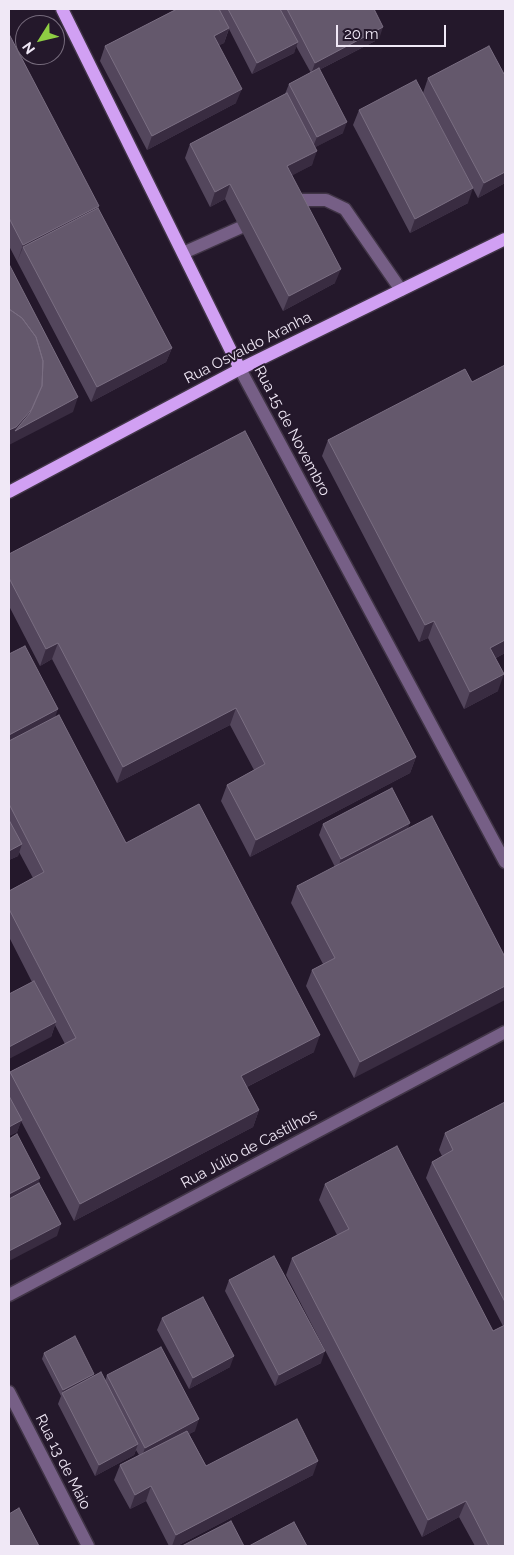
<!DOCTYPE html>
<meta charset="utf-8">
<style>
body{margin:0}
#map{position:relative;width:514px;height:1555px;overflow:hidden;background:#24182b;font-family:Raleway,sans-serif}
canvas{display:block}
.frame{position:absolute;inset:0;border:10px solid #f0e8f6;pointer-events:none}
.north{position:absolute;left:15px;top:15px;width:50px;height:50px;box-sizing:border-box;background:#24182b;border:1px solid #766b7c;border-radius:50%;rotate:234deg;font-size:14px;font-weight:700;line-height:20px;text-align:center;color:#f0e8f6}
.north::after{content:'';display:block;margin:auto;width:18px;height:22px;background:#8ece43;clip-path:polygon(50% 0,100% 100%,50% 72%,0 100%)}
.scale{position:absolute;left:336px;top:25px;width:110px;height:22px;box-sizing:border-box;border:2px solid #f0e8f6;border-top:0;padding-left:6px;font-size:15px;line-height:18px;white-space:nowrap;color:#f0e8f6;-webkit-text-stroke:4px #24182b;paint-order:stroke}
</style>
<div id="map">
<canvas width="514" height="1555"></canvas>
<div class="frame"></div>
<div class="north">N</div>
<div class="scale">20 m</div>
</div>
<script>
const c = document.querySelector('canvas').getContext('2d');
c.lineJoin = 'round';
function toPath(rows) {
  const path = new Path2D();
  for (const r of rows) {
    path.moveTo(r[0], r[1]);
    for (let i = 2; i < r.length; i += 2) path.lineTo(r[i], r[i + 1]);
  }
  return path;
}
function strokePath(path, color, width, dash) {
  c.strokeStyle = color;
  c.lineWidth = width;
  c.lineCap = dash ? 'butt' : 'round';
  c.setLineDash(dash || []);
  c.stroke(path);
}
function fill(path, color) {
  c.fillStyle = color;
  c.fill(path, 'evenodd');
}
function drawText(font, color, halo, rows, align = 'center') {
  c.font = font + ' Raleway,sans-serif';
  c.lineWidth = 4;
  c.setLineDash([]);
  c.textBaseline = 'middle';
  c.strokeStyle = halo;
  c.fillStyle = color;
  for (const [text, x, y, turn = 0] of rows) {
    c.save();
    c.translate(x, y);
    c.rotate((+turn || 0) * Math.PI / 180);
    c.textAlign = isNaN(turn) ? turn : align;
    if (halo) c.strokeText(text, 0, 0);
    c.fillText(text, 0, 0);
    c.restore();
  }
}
const minor = toPath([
 [289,206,302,200,326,200,345,209,401,290],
 [183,253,255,221],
 [240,369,505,862],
 [9,1295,505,1032],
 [9,1392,88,1546]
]);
const major = toPath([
 [62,9,240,369],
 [9,492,240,369,505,239]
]);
const wall = toPath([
 [177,9,374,9,379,39,319,70,343,133,315,147,312,165,292,175,335,283,283,311,225,199,210,207,185,158,190,144,285,94,289,84,311,73,296,46,294,53,252,74,229,29,224,43,219,45,236,103,147,150,100,61,105,46],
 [9,34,98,208,172,348,166,362,91,402,9,246],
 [505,73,505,183,478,198,423,93,428,78],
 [359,110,468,203,410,233,353,125],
 [505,365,505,653,496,658,498,691,464,709,428,638,419,642,322,456,328,440,472,382],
 [9,554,416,757,410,773,250,857,221,801,227,785,254,770,230,725,117,783,52,659,40,666,9,606],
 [9,654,55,717,126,843,314,1052,247,1087,259,1110,253,1127,74,1221,21,1121,17,1132,9,1136,9,1076,10,1072,65,1044,55,1025,51,1037,32,982,9,937,9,891,33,878,19,852,18,856,9,860],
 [323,824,408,828,505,957,354,1078,306,986,312,970,323,964,291,903,297,886,335,867,319,835],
 [505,1102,505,1546,475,1546,459,1517,422,1537,286,1275,292,1258,337,1235,319,1200,325,1184,493,1331,503,1326,426,1178,432,1162,442,1156,439,1150,445,1133],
 [229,1280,321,1363,275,1386,225,1291],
 [162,1318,230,1367,189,1389,157,1330],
 [44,1353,93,1376,105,1381,107,1375,195,1431,189,1434,206,1466,313,1475,177,1546,169,1546,146,1501,130,1509,114,1480,120,1465,139,1455,136,1450,134,1455,95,1476,58,1404,61,1396,42,1359]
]);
const shadedWall = toPath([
 [383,27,379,39,311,74,315,63],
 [229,28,224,43,209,51,214,36],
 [298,42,294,53,252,74,257,63],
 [242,89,236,103,147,150,152,136],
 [347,122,343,133,312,149,317,137],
 [317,151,312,165,282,181,287,166],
 [505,172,505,183,478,198,484,183],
 [230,184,225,199,210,207,215,192],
 [473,188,468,203,410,233,415,219],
 [99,206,93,222,23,247,17,262,23,245],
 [341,269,335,283,283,311,289,296],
 [172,348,166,362,91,402,97,387],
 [78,397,73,412,9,445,9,430,32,409],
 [434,621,428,638,419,642,425,625],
 [505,640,505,653,484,664,490,648],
 [58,643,52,659,40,666,46,649],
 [504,674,498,691,464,709,470,692],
 [236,708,230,725,117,783,123,767],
 [58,709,52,726,9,748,9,735],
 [416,757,410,773,250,857,256,840],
 [410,823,406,834,337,870,341,859],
 [22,844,18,856,9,860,9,851],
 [505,986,505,1000,354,1078,360,1062],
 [56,1022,51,1037,9,1059,9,1047],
 [320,1035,314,1052,235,1093,241,1076],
 [259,1110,253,1127,74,1221,80,1204],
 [22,1120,17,1132,9,1136,9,1127],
 [40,1178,36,1189,9,1203,9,1194],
 [61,1224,57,1236,9,1261,9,1251],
 [325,1351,321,1363,275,1386,279,1375],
 [234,1356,230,1367,189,1389,193,1378],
 [94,1374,92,1380,62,1393,63,1390],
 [199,1419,195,1431,141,1459,145,1448],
 [138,1444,134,1455,95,1476,99,1465],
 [318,1461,313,1475,177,1546,172,1546,176,1535],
 [151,1486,146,1501,130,1509,135,1495],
 [466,1501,459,1517,422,1537,428,1520]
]);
const building = toPath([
 [177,9,219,9,229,28,214,36,242,89,152,136,105,46,177,9],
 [228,9,280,9,298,42,257,63,228,9],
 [287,9,374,9,383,27,315,63,287,9],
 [9,34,99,206,23,245,9,218,9,34],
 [489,46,504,74,505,73,505,172,484,183,428,78,489,46],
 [319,68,347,122,317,137,289,84,319,68],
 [416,80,473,188,415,219,359,110,416,80],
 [287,93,317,151,287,166,341,269,289,296,230,184,215,192,190,144,287,93],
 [98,208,172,348,97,387,23,247,98,208],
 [9,264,78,397,15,431,30,413,40,390,42,386,43,361,36,337,22,318,9,309,9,264],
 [9,309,22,318,36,337,43,361,42,386,32,409,16,427,9,430,9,309],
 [505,365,505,640,490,648,504,674,470,692,434,621,425,625,328,440,465,369,472,382,505,365],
 [245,431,416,757,256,840,227,785,265,764,236,708,123,767,58,643,46,649,9,578,9,554,245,431],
 [25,646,58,709,9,735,9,654,25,646],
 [59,715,126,843,199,804,320,1035,241,1076,259,1110,80,1204,10,1072,76,1038,9,909,9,891,44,872,9,804,9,741,59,715],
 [392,788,410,823,341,859,323,824,392,788],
 [432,816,505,957,505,986,360,1062,312,970,335,958,297,886,432,816],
 [9,820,22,844,9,851,9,820],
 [34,981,56,1022,9,1047,9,994,34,981],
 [9,1096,22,1120,9,1127,9,1096],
 [505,1102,505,1302,432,1162,453,1150,445,1133,505,1102],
 [17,1134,40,1178,9,1194,9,1139,17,1134],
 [397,1146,493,1331,505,1325,505,1546,489,1546,466,1501,428,1520,292,1258,349,1229,325,1184,397,1146],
 [39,1183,61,1224,9,1251,9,1199,39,1183],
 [274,1256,325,1351,279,1375,229,1280,274,1256],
 [203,1297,234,1356,193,1378,162,1318,203,1297],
 [75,1336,94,1374,63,1390,44,1353,75,1336],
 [161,1347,199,1419,145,1448,107,1375,161,1347],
 [101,1372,138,1444,99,1465,62,1393,101,1372],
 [297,1419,318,1461,176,1535,151,1486,135,1495,120,1465,187,1431,206,1466,297,1419],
 [19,1508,39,1546,9,1546,9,1514,19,1508],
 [231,1521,244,1546,182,1546,231,1521],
 [294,1522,307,1546,249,1546,294,1522]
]);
const streetNames = [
 ["Rua Osvaldo Aranha",248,348,-27],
 ["Rua 15 de Novembro",292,431,62],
 ["Rua Júlio de Castilhos",249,1149,-28],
 ["Rua 13 de Maio",63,1462,63]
];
strokePath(minor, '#413547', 15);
strokePath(major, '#413547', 15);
strokePath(minor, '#765f86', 12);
strokePath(major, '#d1a0f3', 12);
fill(wall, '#53465c');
fill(shadedWall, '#392c41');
fill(building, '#64586c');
strokePath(building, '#7a6e82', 1);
drawText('15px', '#f0e8f6', '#24182b', streetNames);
</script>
